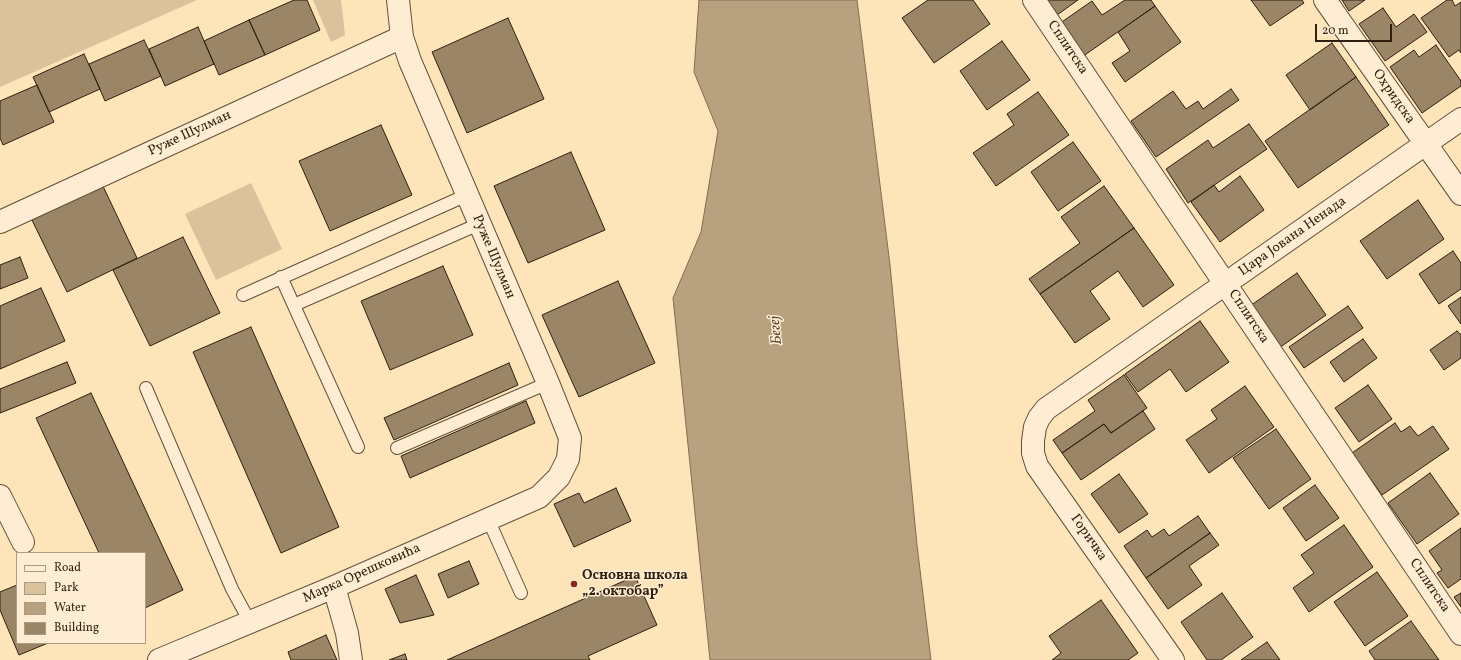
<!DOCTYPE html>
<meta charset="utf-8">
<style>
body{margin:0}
#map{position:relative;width:1461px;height:660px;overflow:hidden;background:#fde4b9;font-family:Vollkorn,serif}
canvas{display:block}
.legend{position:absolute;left:16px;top:552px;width:130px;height:92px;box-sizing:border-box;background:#feedd2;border:1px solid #ac9b84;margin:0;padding:5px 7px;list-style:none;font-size:12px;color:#301f0f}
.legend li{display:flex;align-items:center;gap:8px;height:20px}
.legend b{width:20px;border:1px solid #ac9b84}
.scale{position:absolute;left:1315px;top:24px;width:77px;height:18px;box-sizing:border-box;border:2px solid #301f0f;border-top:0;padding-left:5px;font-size:12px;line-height:14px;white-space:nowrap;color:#301f0f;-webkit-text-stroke:3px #feedd2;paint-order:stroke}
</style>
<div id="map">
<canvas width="1461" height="660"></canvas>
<ul class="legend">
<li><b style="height:5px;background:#feedd2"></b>Road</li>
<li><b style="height:11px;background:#dac39c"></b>Park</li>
<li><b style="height:11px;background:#b7a17f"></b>Water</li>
<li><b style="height:11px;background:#9b8567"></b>Building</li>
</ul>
<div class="scale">20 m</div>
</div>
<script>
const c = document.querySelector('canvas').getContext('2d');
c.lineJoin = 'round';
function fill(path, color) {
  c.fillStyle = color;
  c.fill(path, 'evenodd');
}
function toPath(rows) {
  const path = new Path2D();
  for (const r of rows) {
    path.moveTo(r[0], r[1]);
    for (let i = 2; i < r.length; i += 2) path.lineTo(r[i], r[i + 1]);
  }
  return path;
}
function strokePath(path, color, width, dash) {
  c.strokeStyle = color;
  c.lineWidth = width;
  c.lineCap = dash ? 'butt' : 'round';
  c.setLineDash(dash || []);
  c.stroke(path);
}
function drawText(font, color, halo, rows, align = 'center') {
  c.font = font + ' Vollkorn,serif';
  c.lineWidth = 3;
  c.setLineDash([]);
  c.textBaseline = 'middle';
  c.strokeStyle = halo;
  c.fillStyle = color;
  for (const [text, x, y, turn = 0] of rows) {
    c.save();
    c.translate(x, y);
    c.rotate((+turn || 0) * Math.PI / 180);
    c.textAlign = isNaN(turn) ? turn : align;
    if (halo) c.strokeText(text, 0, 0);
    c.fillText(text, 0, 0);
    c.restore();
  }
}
const green = toPath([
 [0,0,197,0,0,87],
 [313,0,341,0,345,35,331,42],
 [251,183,282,249,216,280,185,214]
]);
const water = toPath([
 [699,0,857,0,890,265,917,545,931,660,710,660,673,298,701,232,718,131,694,72,699,0]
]);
const building = toPath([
 [294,0,307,0,320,30,265,55,249,20,294,0],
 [928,0,973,0,990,24,934,63,902,18,928,0],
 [1046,0,1078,0,1057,15,1046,0],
 [1125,0,1151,0,1155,6,1079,59,1056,26,1092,1,1102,15,1125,0],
 [1251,0,1302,0,1304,3,1270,26,1251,0],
 [1342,0,1365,0,1349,11,1342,0],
 [1447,0,1452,0,1455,6,1461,2,1461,53,1459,50,1449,57,1421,18,1447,0],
 [1155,6,1181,42,1125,82,1112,63,1130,51,1118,32,1155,6],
 [1383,8,1396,27,1414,14,1427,32,1385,61,1359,24,1383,8],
 [508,18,544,99,467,133,432,52,508,18],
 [249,20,265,55,219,75,204,41,249,20],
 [198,27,214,64,165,86,149,49,198,27],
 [144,40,161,76,105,101,89,64,144,40],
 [1002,41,1030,80,987,110,960,71,1002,41],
 [1332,43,1356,77,1310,110,1286,75,1332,43],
 [1436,45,1461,81,1461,86,1422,113,1390,67,1414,50,1419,57,1436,45],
 [84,54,100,89,49,112,33,77,84,54],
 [1356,77,1389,125,1298,188,1265,141,1356,77],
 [37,85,54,122,3,145,0,138,0,101,37,85],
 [1231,89,1239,100,1156,157,1131,121,1173,91,1186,109,1198,101,1203,109,1231,89],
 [1038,92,1069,135,996,186,973,153,1014,125,1007,114,1038,92],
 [1249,124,1267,149,1188,203,1166,169,1208,140,1213,148,1249,124],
 [381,125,412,195,330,231,299,161,381,125],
 [1073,142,1101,181,1058,211,1031,172,1073,142],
 [571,152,605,230,528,263,494,186,571,152],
 [1240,176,1264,210,1220,242,1191,202,1214,185,1219,192,1240,176],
 [101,182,137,258,67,292,30,216,101,182],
 [1104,186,1134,228,1040,294,1029,279,1080,243,1061,217,1104,186],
 [1418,200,1444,239,1387,279,1360,241,1418,200],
 [1134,228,1174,285,1143,307,1118,271,1090,291,1110,319,1075,343,1040,294,1134,228],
 [183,237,220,313,150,346,113,270,183,237],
 [1453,251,1461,263,1461,289,1439,304,1419,274,1453,251],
 [20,257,28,278,0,289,0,265,20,257],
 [443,266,473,335,390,370,361,301,443,266],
 [1297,273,1326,315,1279,348,1250,306,1297,273],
 [618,281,655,363,579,397,542,315,618,281],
 [41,288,65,341,0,369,0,306,41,288],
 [1461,297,1461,324,1448,306,1461,297],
 [1348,306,1363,328,1304,368,1289,347,1348,306],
 [1200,321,1229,362,1186,392,1170,369,1138,392,1125,374,1200,321],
 [251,327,339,527,281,553,193,352,251,327],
 [1457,331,1460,334,1461,334,1461,358,1444,370,1430,350,1457,331],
 [1363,339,1377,358,1344,382,1330,362,1363,339],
 [67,362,76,383,0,413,0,389,67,362],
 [509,363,518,385,394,440,384,418,509,363],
 [1124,375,1147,408,1111,433,1104,424,1062,453,1053,440,1095,411,1088,400,1124,375],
 [1368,385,1392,419,1359,442,1335,408,1368,385],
 [1245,386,1274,427,1209,473,1186,440,1217,419,1211,410,1245,386],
 [91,393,183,590,145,608,145,553,99,553,36,418,91,393],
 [526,401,535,423,410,478,401,456,526,401],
 [1143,411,1155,429,1081,480,1062,453,1104,424,1111,433,1143,411],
 [1395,423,1401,432,1410,426,1418,436,1433,426,1449,449,1382,495,1352,453,1395,423],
 [1276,429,1311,479,1269,509,1233,458,1276,429],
 [1430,473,1459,514,1417,544,1388,503,1430,473],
 [1119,474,1148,514,1119,533,1091,494,1119,474],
 [1315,485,1339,518,1306,541,1283,508,1315,485],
 [616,488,631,521,574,547,554,504,579,493,584,503,616,488],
 [1198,516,1210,533,1146,578,1124,546,1147,530,1152,537,1164,529,1169,536,1198,516],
 [1344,525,1373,567,1309,612,1293,588,1314,573,1301,555,1344,525],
 [1461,528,1461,579,1448,588,1437,573,1442,570,1429,551,1461,528],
 [1210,533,1219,545,1189,566,1202,585,1168,609,1146,578,1210,533],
 [469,561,479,584,448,598,438,574,469,561],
 [1377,572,1408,616,1365,646,1334,602,1377,572],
 [416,575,434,615,400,623,385,589,416,575],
 [635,576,657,625,588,656,590,660,447,660,635,576],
 [17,585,17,643,48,643,19,655,0,610,0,592,17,585],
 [1222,593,1253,637,1221,660,1207,660,1181,622,1222,593],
 [1461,593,1461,607,1454,597,1461,593],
 [1101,600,1138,653,1128,660,1052,660,1061,653,1049,636,1101,600],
 [1411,621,1439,660,1375,660,1369,651,1411,621],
 [326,635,337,660,291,660,288,652,326,635],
 [1267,642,1280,660,1241,660,1267,642],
 [405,654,407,660,389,660,405,654]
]);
const service = toPath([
 [281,277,358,447],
 [243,295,467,195],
 [294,305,479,224],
 [146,388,232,589,250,622],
 [397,448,548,383],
 [488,519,521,593]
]);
const minor = toPath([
 [398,0,402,37],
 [1034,0,1461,634],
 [1325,0,1461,194],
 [0,222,402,37,410,61,548,383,570,438,568,459,559,477,539,497,334,587,159,660],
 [0,496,23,542],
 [334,587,347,633,351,660],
 [1173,660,1037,466,1033,453,1033,441,1035,427,1039,418,1046,409,1461,119]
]);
const markers = [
 [574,584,4,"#8f2418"]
];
const streetNames = [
 ["Сплитска",1067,48,56],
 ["Охридска",1393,97,55],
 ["Руже Шулман",190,134,-25],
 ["Цара Јована Ненада",1293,237,-35],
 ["Руже Шулман",493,257,67],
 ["Сплитска",1248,317,56],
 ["Горичка",1088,538,55],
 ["Марка Орешковића",362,574,-24],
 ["Сплитска",1429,586,56]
];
const poiNames = [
 ["Основна школа",582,576],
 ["„2. октобар”",582,592]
];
const waterNames = [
 ["Бегеј",777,330,-95]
];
fill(green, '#dac39c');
fill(water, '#b7a17f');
strokePath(water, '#816d52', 1);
fill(building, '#9b8567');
strokePath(building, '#301f0f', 1);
strokePath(service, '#63503a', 14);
strokePath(minor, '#63503a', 24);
strokePath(service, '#feedd2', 12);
strokePath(minor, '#feedd2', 22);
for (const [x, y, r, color] of markers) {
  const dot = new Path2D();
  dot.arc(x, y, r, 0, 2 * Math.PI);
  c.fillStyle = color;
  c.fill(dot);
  strokePath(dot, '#feedd2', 1.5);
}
drawText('14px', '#301f0f', '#feedd2', streetNames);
drawText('bold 14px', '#301f0f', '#feedd2', poiNames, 'left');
drawText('italic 15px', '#5f4c36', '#feedd2', waterNames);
</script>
